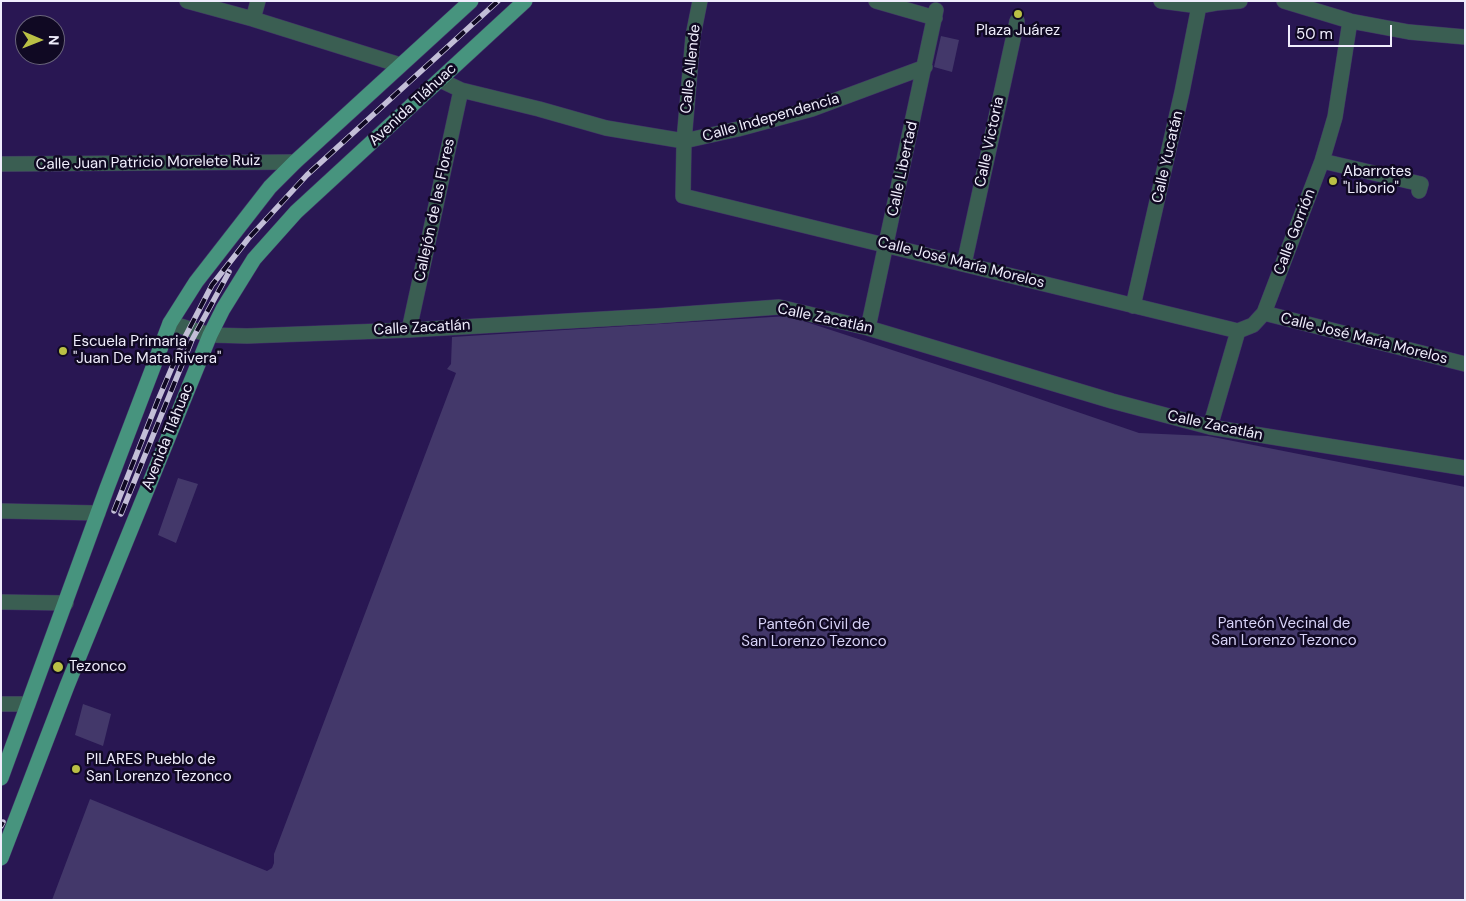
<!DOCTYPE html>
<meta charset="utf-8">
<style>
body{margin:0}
#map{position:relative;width:1466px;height:901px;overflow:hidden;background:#291753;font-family:"DM Sans",sans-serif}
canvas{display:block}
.frame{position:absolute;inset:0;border:2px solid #efedfc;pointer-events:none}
.north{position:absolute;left:15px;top:15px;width:50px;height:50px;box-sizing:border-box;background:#100923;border:1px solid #69647a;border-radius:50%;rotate:91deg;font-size:14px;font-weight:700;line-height:20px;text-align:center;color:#efedfc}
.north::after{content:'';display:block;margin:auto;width:18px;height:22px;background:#bac045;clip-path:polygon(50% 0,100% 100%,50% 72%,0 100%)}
.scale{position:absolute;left:1288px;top:25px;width:104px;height:22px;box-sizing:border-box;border:2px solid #efedfc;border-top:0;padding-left:6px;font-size:15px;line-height:18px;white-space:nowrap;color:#efedfc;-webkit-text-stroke:4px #100923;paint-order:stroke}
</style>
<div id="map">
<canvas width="1466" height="901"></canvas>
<div class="frame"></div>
<div class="north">N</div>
<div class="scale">50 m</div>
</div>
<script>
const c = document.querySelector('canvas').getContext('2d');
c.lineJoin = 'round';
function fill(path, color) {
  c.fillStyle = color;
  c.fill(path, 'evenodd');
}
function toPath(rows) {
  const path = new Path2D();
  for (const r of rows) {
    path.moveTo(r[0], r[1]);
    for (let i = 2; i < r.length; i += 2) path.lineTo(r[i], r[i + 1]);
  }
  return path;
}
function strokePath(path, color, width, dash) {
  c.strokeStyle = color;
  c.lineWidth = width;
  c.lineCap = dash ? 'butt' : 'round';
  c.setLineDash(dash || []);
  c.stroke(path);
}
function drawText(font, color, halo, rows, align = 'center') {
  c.font = font + ' "DM Sans",sans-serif';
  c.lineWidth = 5;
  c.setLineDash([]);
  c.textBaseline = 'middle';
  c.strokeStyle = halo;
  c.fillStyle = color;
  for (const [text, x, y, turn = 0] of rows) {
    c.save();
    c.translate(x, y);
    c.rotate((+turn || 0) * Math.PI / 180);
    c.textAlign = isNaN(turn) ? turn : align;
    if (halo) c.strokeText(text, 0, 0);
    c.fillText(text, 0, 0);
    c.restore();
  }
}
const green = toPath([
 [941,36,959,40,952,72,934,67],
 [788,316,987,381,1139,433,1208,436,1465,487,1465,900,52,900,90,799,267,871,272,868,274,863,274,854,456,373,447,369,451,364,452,337],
 [178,478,198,484,176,543,158,535],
 [83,704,111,714,103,746,75,735]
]);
const minor = toPath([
 [187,1,253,19,400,65],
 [700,1,693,36,684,141,683,196,1238,331],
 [876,1,935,18],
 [1161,1,1199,6,1216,3,1240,1],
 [1284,1,1350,21,1409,32,1465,37],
 [253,19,258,1],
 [440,80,461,90,539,109,606,128,684,141,738,129,812,109,925,67],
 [1322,161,1421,184,1419,191],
 [1,164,295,162],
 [964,264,1017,21],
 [1133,306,1182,92,1199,6],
 [1264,313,1465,364],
 [170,323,210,335,247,336,409,330,656,316,779,307,868,328,1112,401,1210,427,1465,468],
 [868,328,936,10],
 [409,330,461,90],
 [1210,427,1238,331,1253,325,1264,313,1322,161,1335,117,1350,21],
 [1,511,98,513],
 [1,602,66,603],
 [1,704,28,704]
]);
const major = toPath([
 [1,778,107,488,170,323,196,282,270,187,295,162,471,1],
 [1,858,67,686,210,335,223,309,254,259,296,212,525,1]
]);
const rail = toPath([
 [114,511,158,400,185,337,212,285,248,239,307,175,498,1],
 [121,514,192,340,229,272],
 [1,826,3,822]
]);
const markers = [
 [1018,14,5,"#bac045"],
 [1333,181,5,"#bac045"],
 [63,351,5,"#bac045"],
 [58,667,6,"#bac045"],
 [76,769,5,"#bac045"]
];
const poiNames = [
 ["Plaza Juárez",1018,31,"center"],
 ["Abarrotes",1343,172],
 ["\"Liborio\"",1343,189],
 ["Escuela Primaria",73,342],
 ["\"Juan De Mata Rivera\"",73,359],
 ["Tezonco",69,667],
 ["PILARES Pueblo de",86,760],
 ["San Lorenzo Tezonco",86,777]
];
const streetNames = [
 ["Calle Allende",691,69,-84],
 ["Avenida Tláhuac",413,105,-43],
 ["Calle Independencia",771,118,-16],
 ["Calle Victoria",990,142,-78],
 ["Calle Yucatán",1168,157,-77],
 ["Calle Juan Patricio Morelete Ruiz",148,163,-1],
 ["Calle Libertad",903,169,-78],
 ["Callejón de las Flores",435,210,-78],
 ["Calle Gorrión",1295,232,-69],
 ["Calle José María Morelos",961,263,14],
 ["Calle Zacatlán",825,319,12],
 ["Calle Zacatlán",422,328,-3],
 ["Calle José María Morelos",1364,339,14],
 ["Calle Zacatlán",1215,426,12],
 ["Avenida Tláhuac",168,437,-68]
];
const parkNames = [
 ["Panteón Vecinal de",1284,624],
 ["San Lorenzo Tezonco",1284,641],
 ["Panteón Civil de",814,625],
 ["San Lorenzo Tezonco",814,642]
];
fill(green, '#43386a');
strokePath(minor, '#413167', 16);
strokePath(major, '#413167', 16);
strokePath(minor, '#3a5e52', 15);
strokePath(major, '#47947e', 15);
strokePath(rail, '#c3bed7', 5.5);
strokePath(rail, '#100923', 4, [11]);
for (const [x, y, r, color] of markers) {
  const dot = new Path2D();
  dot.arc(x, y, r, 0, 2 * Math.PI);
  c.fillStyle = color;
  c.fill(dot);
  strokePath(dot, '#100923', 2);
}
drawText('15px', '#efedfc', '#100923', poiNames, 'left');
drawText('15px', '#efedfc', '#100923', streetNames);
drawText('15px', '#d7d2f7', '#100923', parkNames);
</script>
